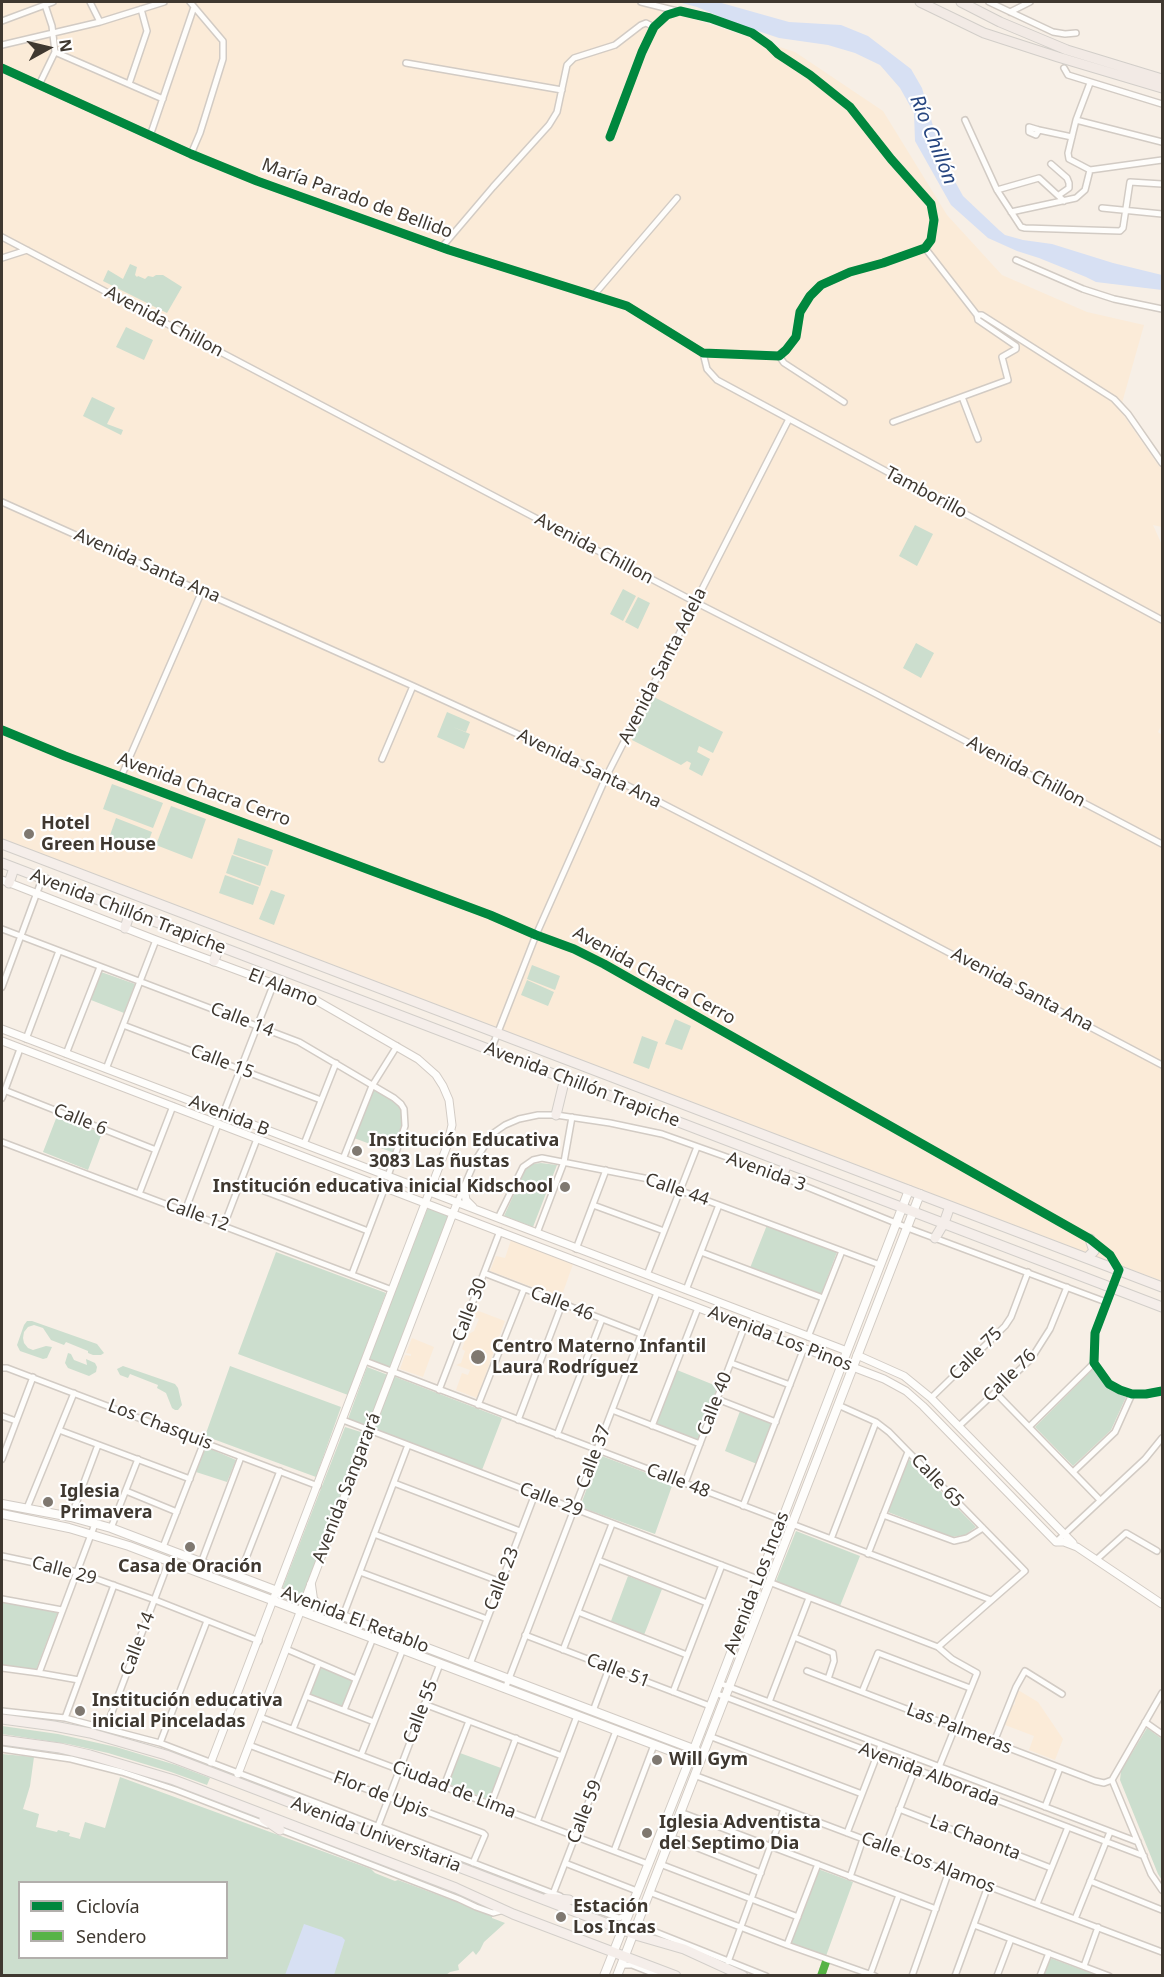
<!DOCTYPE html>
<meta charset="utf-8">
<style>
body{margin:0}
#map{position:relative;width:1164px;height:1977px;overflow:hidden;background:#f7efe6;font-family:"Noto Sans",sans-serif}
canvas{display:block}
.frame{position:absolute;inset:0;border:3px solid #3f3830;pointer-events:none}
.legend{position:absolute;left:18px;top:1881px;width:210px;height:78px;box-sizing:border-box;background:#fff;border:2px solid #b2afac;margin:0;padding:8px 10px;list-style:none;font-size:18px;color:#3f3830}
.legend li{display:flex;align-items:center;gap:12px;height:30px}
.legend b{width:30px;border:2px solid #b2afac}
.north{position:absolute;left:18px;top:18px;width:60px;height:60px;-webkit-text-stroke:4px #fff;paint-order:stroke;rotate:82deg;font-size:16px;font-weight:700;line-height:24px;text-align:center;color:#3f3830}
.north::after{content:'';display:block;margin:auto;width:21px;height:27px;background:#3f3830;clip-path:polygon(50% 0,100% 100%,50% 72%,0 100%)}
</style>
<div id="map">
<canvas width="1164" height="1977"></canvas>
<div class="frame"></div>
<ul class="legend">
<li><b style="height:8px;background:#00873e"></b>Ciclovía</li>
<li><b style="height:8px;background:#57b346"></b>Sendero</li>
</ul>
<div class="north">N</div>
</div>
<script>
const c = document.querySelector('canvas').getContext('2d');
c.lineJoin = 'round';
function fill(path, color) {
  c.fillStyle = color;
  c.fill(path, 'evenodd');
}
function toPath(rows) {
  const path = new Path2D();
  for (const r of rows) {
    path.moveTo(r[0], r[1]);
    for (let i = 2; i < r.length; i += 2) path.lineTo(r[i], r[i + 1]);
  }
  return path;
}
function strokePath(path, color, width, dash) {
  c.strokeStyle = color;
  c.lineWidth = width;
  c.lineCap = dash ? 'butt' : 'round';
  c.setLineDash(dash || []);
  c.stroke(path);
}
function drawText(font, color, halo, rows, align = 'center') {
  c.font = font + ' "Noto Sans",sans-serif';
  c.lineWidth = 4.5;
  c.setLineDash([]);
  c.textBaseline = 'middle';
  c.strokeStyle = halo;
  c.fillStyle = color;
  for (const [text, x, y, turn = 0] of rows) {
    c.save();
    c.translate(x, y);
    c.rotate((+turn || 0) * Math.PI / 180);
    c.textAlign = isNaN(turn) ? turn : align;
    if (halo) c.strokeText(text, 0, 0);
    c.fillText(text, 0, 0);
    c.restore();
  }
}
const built = toPath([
 [2,2,641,2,795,52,883,111,947,215,1002,275,1087,312,1144,325,1120,410,1159,466,1162,468,1162,527,1153,525,1162,545,1162,724,1158,732,1162,735,1162,1281,1075,1249,2,839],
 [511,1240,573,1264,561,1298,490,1271,496,1256,505,1258],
 [476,1310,505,1321,477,1398,456,1390,462,1373,468,1375,470,1370,456,1365,461,1363,465,1351,462,1349,467,1335,474,1331,479,1319,474,1317],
 [412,1338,434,1347,423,1377,400,1369,405,1355,411,1356,411,1354,406,1353],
 [1018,1690,1038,1702,1063,1739,1055,1760,1029,1750,1034,1736,1005,1725,1012,1706,1015,1704,1015,1697]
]);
const green = toPath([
 [130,264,137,267,135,275,137,277,138,276,145,279,148,276,153,277,156,275,163,275,182,287,167,313,103,281,108,270,123,279],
 [126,327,153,340,144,360,116,347],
 [92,397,115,408,107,424,123,430,121,435,83,416],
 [915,525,933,534,917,566,899,556],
 [623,589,636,596,623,621,610,614],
 [638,597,650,603,638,629,625,622],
 [916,643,934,653,921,678,903,668],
 [654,697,723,732,713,753,699,746,697,752,710,759,702,776,689,769,691,763,687,761,681,765,632,740],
 [447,712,470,722,466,732,453,727,470,734,464,749,437,737],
 [112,784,163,803,153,828,103,809],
 [171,806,206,819,192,859,156,845],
 [116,818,152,832,145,851,109,838],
 [238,838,273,850,268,866,233,854],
 [232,855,266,867,260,886,226,873],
 [225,875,259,887,253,905,219,893],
 [271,890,285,895,274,925,259,919],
 [532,965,560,976,555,990,527,979],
 [101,972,135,984,124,1013,91,1000],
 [527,980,554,992,548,1006,521,995],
 [675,1019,691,1026,682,1050,665,1044],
 [642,1036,658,1042,649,1069,633,1063],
 [373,1090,392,1100,398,1105,401,1111,401,1126,394,1153,354,1138],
 [57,1116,102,1133,88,1170,43,1152],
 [541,1163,557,1165,533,1227,504,1216,526,1168,532,1164],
 [428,1207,450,1215,391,1368,369,1359],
 [767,1225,837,1252,821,1295,750,1268],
 [276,1252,386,1293,348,1395,238,1354],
 [27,1321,32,1321,97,1344,104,1353,101,1355,93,1355,88,1353,88,1351,66,1342,64,1345,51,1340,43,1328,34,1325,28,1327,24,1332,23,1338,24,1343,28,1348,33,1350,46,1346,52,1347,47,1358,43,1359,20,1351,17,1345,24,1325],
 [68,1353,71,1354,74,1360,87,1365,86,1359,95,1363,97,1367,96,1372,89,1376,68,1368,65,1363],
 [123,1366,175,1384,178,1388,182,1405,178,1410,175,1410,172,1408,166,1393,157,1388,158,1385,130,1374,128,1378,120,1375,117,1369],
 [230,1366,341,1407,316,1477,205,1436],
 [367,1367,388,1375,368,1427,348,1419],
 [1093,1369,1108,1388,1126,1397,1111,1430,1073,1466,1035,1427],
 [677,1370,719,1387,698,1441,655,1425],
 [393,1376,502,1418,482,1470,374,1429],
 [740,1411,772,1424,757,1464,725,1451],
 [345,1427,364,1433,303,1597,282,1589],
 [206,1447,236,1460,227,1482,196,1472],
 [599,1455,673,1483,655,1534,580,1507],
 [909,1459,976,1527,965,1535,952,1537,888,1512],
 [796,1531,860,1556,840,1606,776,1581],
 [628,1576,662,1589,644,1635,611,1621],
 [2,1602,58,1612,36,1670,2,1666],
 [321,1666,353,1680,342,1708,310,1695],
 [2,1726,58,1734,116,1747,176,1765,210,1778,207,1785,171,1772,108,1753,68,1744,2,1734],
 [1147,1728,1162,1739,1162,1880,1158,1874,1120,1780,1121,1771],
 [460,1753,501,1768,490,1800,448,1784],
 [2,1754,34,1757,30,1786,23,1809,39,1814,36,1827,57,1832,58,1830,70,1833,69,1836,80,1839,85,1822,105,1828,120,1777,371,1869,375,1873,395,1881,398,1880,492,1915,492,1918,505,1923,484,1942,480,1950,476,1955,473,1951,458,1965,459,1970,450,1972,446,1975,2,1975],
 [20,1882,226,1882,226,1958,20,1958],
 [818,1869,853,1882,826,1956,791,1943],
 [1050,1958,1094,1974,1093,1975,1044,1975]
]);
const water = toPath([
 [678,2,718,2,789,22,841,25,868,36,911,69,922,88,940,150,952,176,963,196,999,230,1005,235,1023,240,1052,244,1113,263,1162,275,1162,290,1096,282,1086,277,1039,258,1017,251,988,238,951,205,915,141,914,113,900,88,880,65,855,53,828,45,779,38,737,24,697,7],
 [304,1924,342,1937,345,1940,334,1975,285,1975]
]);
const minor = toPath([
 [90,2,100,22],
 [190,2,223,41,223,59,200,133,191,154],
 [641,2,677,11],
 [989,2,1053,32,1065,34,1076,33],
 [1010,12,1030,2],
 [2,21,53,2],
 [2,45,100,22,164,2],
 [55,52,163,99],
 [406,63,562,90],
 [2,68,191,154,257,181,449,250,627,306,703,353,779,356,786,350,796,337,800,312,810,296,821,285,850,272,883,263,925,248,931,240,934,220,931,204,891,159,850,107,810,75,778,54,769,45,752,33,710,18,680,11,667,15,654,27,642,52,610,137],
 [1064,68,1068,75,1162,104],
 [1090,83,1076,120,1068,153,1069,159,1090,170,1162,160],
 [129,84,147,31,141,9],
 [39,85,55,52,52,26,45,5],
 [965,120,997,190,1021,227,1025,228,1120,231,1123,228,1130,182,1162,184],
 [1076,120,1162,142],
 [1039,130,1036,135,1029,132,1029,127,1039,130,1072,137],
 [150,136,194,7],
 [1051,164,1067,178,1069,183,1069,188,1059,195],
 [997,190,1039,178,1064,201],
 [1102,208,1162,214],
 [1011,212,1076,198,1085,190,1090,170],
 [2,237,697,603,874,693,1162,844],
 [442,247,493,187,549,125,557,112,567,65,574,58,615,45,641,25,646,23,654,27],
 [925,248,977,315,982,315,1114,399,1128,414,1162,463],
 [2,258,27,250],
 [1016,260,1083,289,1114,299,1162,309],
 [593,296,677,198],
 [703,353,707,369,717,380,1162,620],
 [779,356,784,363,844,402],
 [962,397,978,439],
 [893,422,1008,380,1002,357,1016,349,1016,346,978,320,977,315],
 [2,502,413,686,607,775,811,880,1162,1065],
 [2,730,65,756,490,915,536,935,574,949,604,964,1090,1239,1110,1255,1119,1270,1095,1333,1094,1363,1109,1384,1120,1390,1132,1394,1146,1394,1162,1391],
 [382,759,413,686],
 [121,777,202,591],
 [2,929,299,1042,394,1098,401,1104,404,1109,405,1126,388,1176],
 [2,987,42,879],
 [123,1025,321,1100],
 [26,1039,59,951],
 [491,1050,536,935,607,775,789,419],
 [66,1054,100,967],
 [106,1069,156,940],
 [4,1090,156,1150],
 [2,1098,20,1049],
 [223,1114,274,983],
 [2,1142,392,1290],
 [304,1144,336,1063],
 [343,1159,372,1086,397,1046],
 [241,1182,368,1231],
 [139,1194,173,1106],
 [457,1203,475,1161,492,1134,505,1125,519,1119,538,1115,556,1115,610,1123,662,1134,780,1176,913,1230,1106,1302],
 [593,1205,664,1231],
 [185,1211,218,1124],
 [498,1218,523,1167,533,1160,542,1158,649,1179,880,1265],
 [224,1225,257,1139],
 [537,1233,564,1162,572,1117],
 [576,1249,606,1170],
 [701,1252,823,1298],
 [484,1273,641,1334],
 [352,1274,385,1187],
 [647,1275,697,1147],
 [686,1290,719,1205],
 [808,1337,842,1251],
 [365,1361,991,1600],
 [731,1363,790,1385],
 [2,1368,7,1368,318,1486],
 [439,1390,500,1231],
 [995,1392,1100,1500],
 [931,1398,1005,1326,1011,1317,1028,1272],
 [717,1399,776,1422],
 [478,1405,524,1289],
 [838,1405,876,1422,889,1432,1025,1571,938,1647],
 [612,1410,700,1444],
 [2,1416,16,1421],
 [343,1420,758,1579],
 [518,1420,562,1304],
 [652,1426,698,1308],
 [959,1426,1031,1359,1050,1329,1067,1287],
 [1029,1427,1094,1363],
 [59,1430,190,1479],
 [557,1435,602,1319],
 [2,1459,33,1377],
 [1073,1472,1115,1432,1132,1394],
 [394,1483,520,1531],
 [685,1483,745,1325],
 [126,1491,177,1512],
 [743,1506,804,1348],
 [27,1508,74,1393],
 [883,1515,954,1541,967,1538,983,1528],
 [71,1517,98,1445],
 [111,1528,138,1459],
 [374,1534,501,1582],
 [831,1539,876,1422],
 [1056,1542,1145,1459,1162,1438],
 [163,1547,204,1442],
 [868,1554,908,1452],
 [2,1556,77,1572,155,1600,259,1641],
 [598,1560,707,1603],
 [1096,1560,1126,1533,1157,1551],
 [201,1563,241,1457],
 [360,1572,487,1619],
 [239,1576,280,1471],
 [769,1582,938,1647,952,1659,977,1673,935,1777],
 [2,1599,62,1610],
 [578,1612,687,1655],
 [343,1616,408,1445],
 [525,1635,710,1706],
 [794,1637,833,1653,834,1661,828,1679],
 [286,1649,356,1679],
 [563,1650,612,1524],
 [470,1664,535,1494],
 [2,1668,39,1673,79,1680],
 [807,1671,1095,1781,1104,1783,1112,1780],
 [39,1673,95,1524],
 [719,1683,1138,1842],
 [505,1689,657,1293],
 [673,1692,722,1565],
 [862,1692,878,1653,970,1688],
 [715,1693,1144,1856],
 [306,1696,374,1722],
 [769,1702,809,1598],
 [424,1704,562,1756],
 [344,1710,373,1638],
 [2,1711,65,1718,160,1743,560,1896],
 [593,1711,609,1668],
 [260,1717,648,1864],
 [65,1718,114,1585],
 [1145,1722,1162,1734],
 [106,1728,169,1561],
 [293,1729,319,1663],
 [709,1736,862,1794],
 [994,1742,1016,1687,1025,1671,1062,1694],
 [160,1743,207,1621],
 [249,1745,483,1833,485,1835,473,1863],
 [2,1749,71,1759,122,1772,176,1790,267,1825],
 [361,1755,403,1649],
 [694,1775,1162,1952],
 [1112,1780,1151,1874,1162,1890],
 [1112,1780,1162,1693],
 [444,1786,469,1721],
 [491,1804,516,1738],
 [1045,1807,1060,1768],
 [899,1809,1051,1868],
 [680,1812,936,1909],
 [537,1822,577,1716],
 [378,1826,440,1664],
 [279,1829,459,1899,476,1907,493,1913,504,1910],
 [847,1833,881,1745],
 [670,1837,761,1873],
 [885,1847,915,1769],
 [614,1851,654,1745],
 [565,1863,637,1891],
 [660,1864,798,1917],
 [850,1877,863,1839],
 [1090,1881,1162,1910],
 [649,1892,787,1945,875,1976],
 [553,1894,616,1731],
 [569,1900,619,1918,627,1915],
 [1037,1904,1068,1827],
 [639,1919,643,1927,766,1976],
 [1075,1919,1110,1832],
 [974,1925,1109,1976],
 [787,1945,818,1864],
 [728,1962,784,1809],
 [1084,1966,1098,1927],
 [621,1967,623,1965,632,1965,660,1976],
 [870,1975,899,1895],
 [821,1976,827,1959],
 [912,1976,949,1871],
 [955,1976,988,1886],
 [997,1976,1011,1939],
 [1040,1976,1049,1953]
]);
const tertiary = toPath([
 [2,880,156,940,312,998,418,1059,436,1075,443,1086,449,1100,452,1125,447,1146,211,1762],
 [2,1029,847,1351],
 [2,1041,884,1379,906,1391,923,1406,1056,1542,1064,1542,1077,1547,1162,1604],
 [464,1187,466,1200,473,1207],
 [857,1355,904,1376,931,1398,1073,1543],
 [238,1774,457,1203]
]);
const secondary = toPath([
 [2,1504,71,1517,111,1528,696,1750],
 [2,1514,69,1528,129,1546,692,1759],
 [311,1585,313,1599,319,1606],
 [604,1976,694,1749,909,1190],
 [617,1976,920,1194]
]);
const primary = toPath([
 [2,844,1162,1287],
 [2,863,1162,1307],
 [9,883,14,868],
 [125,928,130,912],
 [214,961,219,946],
 [556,1115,565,1078],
 [782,1177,787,1163],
 [935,1238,944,1223,950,1206],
 [1087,1258,1094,1251,1090,1239],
 [2,1719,54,1726,90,1733,166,1755,639,1936,684,1949,743,1976],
 [2,1740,60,1748,90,1755,174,1780,456,1888,513,1914,676,1976],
 [264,1819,280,1830],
 [547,1898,569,1900]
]);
const trunk = toPath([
 [920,2,984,33,1058,57,1162,88],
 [961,2,1000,22,1067,50,1162,79]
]);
const quiet = toPath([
 [821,1976,827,1959]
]);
const cycleway = toPath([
 [2,68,191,154,257,181,449,250,627,306,703,353,779,356,786,350,796,337,800,312,810,296,821,285,850,272,883,263,925,248,931,240,934,220,931,204,891,159,850,107,810,75,778,54,769,45,752,33,710,18,680,11,667,15,654,27,642,52,610,137],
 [2,730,65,756,490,915,536,935,574,949,604,964,1090,1239,1110,1255,1119,1270,1095,1333,1094,1363,1109,1384,1120,1390,1132,1394,1146,1394,1162,1391]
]);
const markers = [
 [29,834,6,"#7f7870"],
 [357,1151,6,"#7f7870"],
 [565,1187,6,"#7f7870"],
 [478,1357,8,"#7f7870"],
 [48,1502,6,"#7f7870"],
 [190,1547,6,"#7f7870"],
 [80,1711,6,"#7f7870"],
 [657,1760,6,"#7f7870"],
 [647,1833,6,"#7f7870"],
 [561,1917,6,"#7f7870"]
];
const streetNames = [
 ["María Parado de Bellido",357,199,20],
 ["Avenida Chillon",164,322,28],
 ["Tamborillo",926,493,28],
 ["Avenida Chillon",594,549,28],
 ["Avenida Santa Ana",147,566,24],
 ["Avenida Santa Adela",663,666,-63],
 ["Avenida Santa Ana",589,769,26],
 ["Avenida Chillon",1026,772,28],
 ["Avenida Chacra Cerro",204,790,20],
 ["Avenida Chillón Trapiche",128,912,21],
 ["Avenida Chacra Cerro",654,976,29],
 ["El Alamo",283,988,22],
 ["Avenida Santa Ana",1022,990,28],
 ["Calle 14",242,1020,21],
 ["Calle 15",222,1062,21],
 ["Avenida Chillón Trapiche",582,1085,21],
 ["Avenida B",229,1116,21],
 ["Calle 6",80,1120,22],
 ["Avenida 3",766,1172,20],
 ["Calle 44",677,1190,19],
 ["Calle 12",197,1215,20],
 ["Calle 46",562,1304,21],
 ["Calle 30",470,1310,-69],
 ["Avenida Los Pinos",780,1339,21],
 ["Calle 75",976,1354,-45],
 ["Calle 76",1010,1376,-45],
 ["Calle 40",715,1404,-69],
 ["Los Chasquis",160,1425,21],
 ["Calle 37",594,1457,-69],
 ["Calle 48",678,1481,21],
 ["Calle 65",937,1481,46],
 ["Avenida Sangarará",347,1488,-69],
 ["Calle 29",551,1500,21],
 ["Calle 29",64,1571,15],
 ["Calle 23",502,1579,-69],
 ["Avenida Los Incas",757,1583,-69],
 ["Avenida El Retablo",355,1620,21],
 ["Calle 14",138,1644,-69],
 ["Calle 51",618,1671,21],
 ["Calle 55",421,1712,-69],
 ["Las Palmeras",959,1729,21],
 ["Avenida Alborada",929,1775,21],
 ["Ciudad de Lima",454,1790,21],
 ["Flor de Upis",381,1795,21],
 ["Calle 59",585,1812,-69],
 ["Avenida Universitaria",376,1835,21],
 ["La Chaonta",975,1838,21],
 ["Calle Los Alamos",928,1863,21]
];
const poiNames = [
 ["Hotel",41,824],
 ["Green House",41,845],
 ["Institución Educativa",369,1141],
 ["3083 Las ñustas",369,1162],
 ["Institución educativa inicial Kidschool",553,1187,"right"],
 ["Centro Materno Infantil",492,1347],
 ["Laura Rodríguez",492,1368],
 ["Iglesia",60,1492],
 ["Primavera",60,1513],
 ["Casa de Oración",190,1567,"center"],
 ["Institución educativa",92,1701],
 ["inicial Pinceladas",92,1722],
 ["Will Gym",669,1760],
 ["Iglesia Adventista",659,1823],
 ["del Septimo Dia",659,1844],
 ["Estación",573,1907],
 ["Los Incas",573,1928]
];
const waterNames = [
 ["Río Chillón",933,140,68]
];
fill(built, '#fbebd8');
fill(green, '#ccdece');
fill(water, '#d7e0f3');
strokePath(minor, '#d2cbc4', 8);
strokePath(tertiary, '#d2cbc4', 9);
strokePath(secondary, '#d2cbc4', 10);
strokePath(primary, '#d2cec9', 11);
strokePath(trunk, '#d2cec9', 11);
strokePath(minor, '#fefdfb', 5);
strokePath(tertiary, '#fefdfb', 7);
strokePath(secondary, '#fefdfb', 8);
strokePath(primary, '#f5eeea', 9);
strokePath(trunk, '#f2eae5', 9);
strokePath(quiet, '#57b346', 8, [15, 8]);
strokePath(cycleway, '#00873e', 9);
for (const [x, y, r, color] of markers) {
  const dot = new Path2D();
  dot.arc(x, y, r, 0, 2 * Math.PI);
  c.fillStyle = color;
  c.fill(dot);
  strokePath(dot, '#fff', 2);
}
drawText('18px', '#3f3830', '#fff', streetNames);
drawText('bold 18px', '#3f3830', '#fff', poiNames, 'left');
drawText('italic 20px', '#274680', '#fff', waterNames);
</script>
